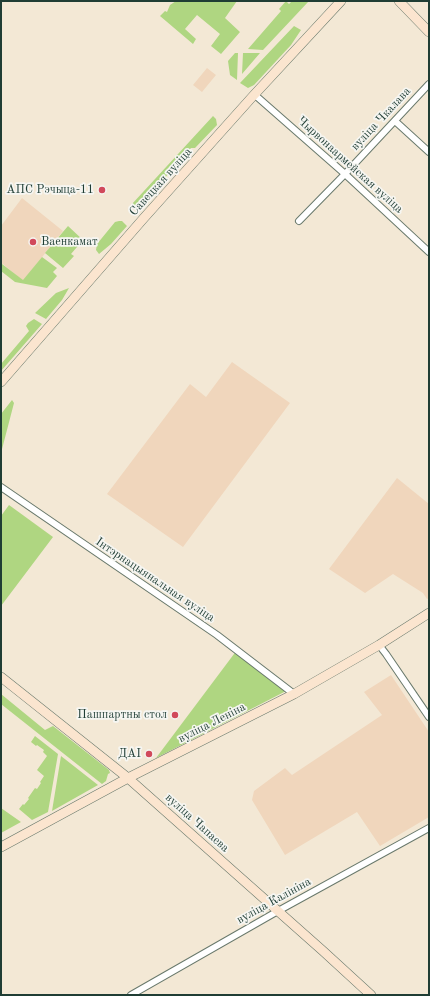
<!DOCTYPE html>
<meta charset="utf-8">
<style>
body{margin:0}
#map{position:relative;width:430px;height:996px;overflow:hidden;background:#f3e8d5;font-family:"Old Standard TT",serif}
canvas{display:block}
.frame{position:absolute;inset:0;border:2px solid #1f3d34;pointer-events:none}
</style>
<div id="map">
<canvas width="430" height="996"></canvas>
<div class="frame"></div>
</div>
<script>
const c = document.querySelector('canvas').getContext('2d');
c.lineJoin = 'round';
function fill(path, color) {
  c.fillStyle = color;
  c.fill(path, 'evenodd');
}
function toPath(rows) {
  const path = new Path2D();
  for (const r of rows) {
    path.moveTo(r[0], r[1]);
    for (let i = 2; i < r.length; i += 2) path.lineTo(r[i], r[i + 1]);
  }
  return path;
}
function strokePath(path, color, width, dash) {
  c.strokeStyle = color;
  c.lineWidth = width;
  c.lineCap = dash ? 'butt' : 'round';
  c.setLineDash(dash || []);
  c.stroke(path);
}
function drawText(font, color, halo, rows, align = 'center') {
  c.font = font + ' "Old Standard TT",serif';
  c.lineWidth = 3.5;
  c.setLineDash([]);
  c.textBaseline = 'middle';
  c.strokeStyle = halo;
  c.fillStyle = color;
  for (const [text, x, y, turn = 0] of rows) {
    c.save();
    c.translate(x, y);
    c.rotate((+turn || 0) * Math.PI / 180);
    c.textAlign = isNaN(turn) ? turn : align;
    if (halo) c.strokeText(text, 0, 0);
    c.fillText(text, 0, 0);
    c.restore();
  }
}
const built = toPath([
 [207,68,216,75,202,92,193,85],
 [22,198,63,231,23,281,3,264,1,265,1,226],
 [232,362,290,403,183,547,107,494,190,384,206,397],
 [397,478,429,504,429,598,427,599,423,593,393,574,365,593,329,569],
 [391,675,429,732,429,817,380,846,357,812,285,855,252,800,254,791,285,768,292,775,382,715,364,692]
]);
const green = toPath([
 [176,1,237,1,225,18,240,32,221,54,211,46,220,34,197,15,185,29,196,39,193,44,160,16,165,11,167,12,170,5],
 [286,1,289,4,292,1,309,1,263,50,248,49,281,11,279,9],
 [294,26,301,30,291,45,254,85,248,88,240,83],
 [235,53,238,53,237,80,230,75,228,61],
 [243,53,260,53,242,74],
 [213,116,216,119,217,125,195,148,191,148,155,189,156,193,145,206,139,207,132,204],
 [119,221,122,221,127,226,111,244,99,254,96,250,97,244,115,222],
 [68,226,83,240,71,254,74,256,63,268,45,253],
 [42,257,57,268,53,272,57,276,47,288,15,282,1,271,1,265,2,264,23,280],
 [69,288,62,300,46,319,35,313,56,293],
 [34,319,42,324,1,371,1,364,29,331,26,326,28,323],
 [12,400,14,403,1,453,1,414],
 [9,505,53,537,1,606,1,516],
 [237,650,288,690,156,758],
 [1,694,45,730,53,726,109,770,110,773,108,774,106,781,102,784,1,704],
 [35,736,58,754,48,812,32,820,19,809,23,804,24,805,29,799,28,798,35,788,37,789,41,783,40,782,44,776,37,770,47,756,43,752,44,750,37,745,36,746,31,742],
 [61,756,98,785,52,811],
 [1,808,21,822,1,833]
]);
const street = toPath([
 [255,95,345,174,429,252],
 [395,121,429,152],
 [299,221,345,174,429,84],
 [1,487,217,635,294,694],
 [379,645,386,654,429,717],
 [131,995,278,911,429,828]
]);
const secondary = toPath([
 [399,1,429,32],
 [1,382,143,219,253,96,341,1],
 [1,677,128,778,323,951,371,995],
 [1,847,128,778,294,694,379,645,429,613]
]);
const markers = [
 [102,190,4,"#d1495b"],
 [33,242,4,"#d1495b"],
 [175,715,4,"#d1495b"],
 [149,754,4,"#d1495b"]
];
const streetNames = [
 ["вуліца Чкалава",381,119,-47],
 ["Чырвонаармейская вуліца",350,165,42],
 ["Савецкая вуліца",161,182,-48],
 ["Інтэрнацыянальная вуліца",155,580,34],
 ["вуліца Леніна",212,723,-27],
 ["вуліца Чапаева",197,823,42],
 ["вуліца Калініна",274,901,-29]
];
const poiNames = [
 ["АПС Рэчыца-11",94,190],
 ["Ваенкамат",41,242,"left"],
 ["Пашпартны стол",167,715],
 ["ДАІ",141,754]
];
fill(built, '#f0d6bc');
fill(green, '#afd681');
strokePath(street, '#69796c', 8);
strokePath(secondary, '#69796c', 10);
strokePath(street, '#fff', 6);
strokePath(secondary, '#fbe5cf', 9);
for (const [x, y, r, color] of markers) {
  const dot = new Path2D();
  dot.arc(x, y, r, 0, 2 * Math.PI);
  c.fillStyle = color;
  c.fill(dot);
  strokePath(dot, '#f6f6f2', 1.5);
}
drawText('12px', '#1f3d34', '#f6f6f2', streetNames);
drawText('12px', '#1f3d34', '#f6f6f2', poiNames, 'right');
</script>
